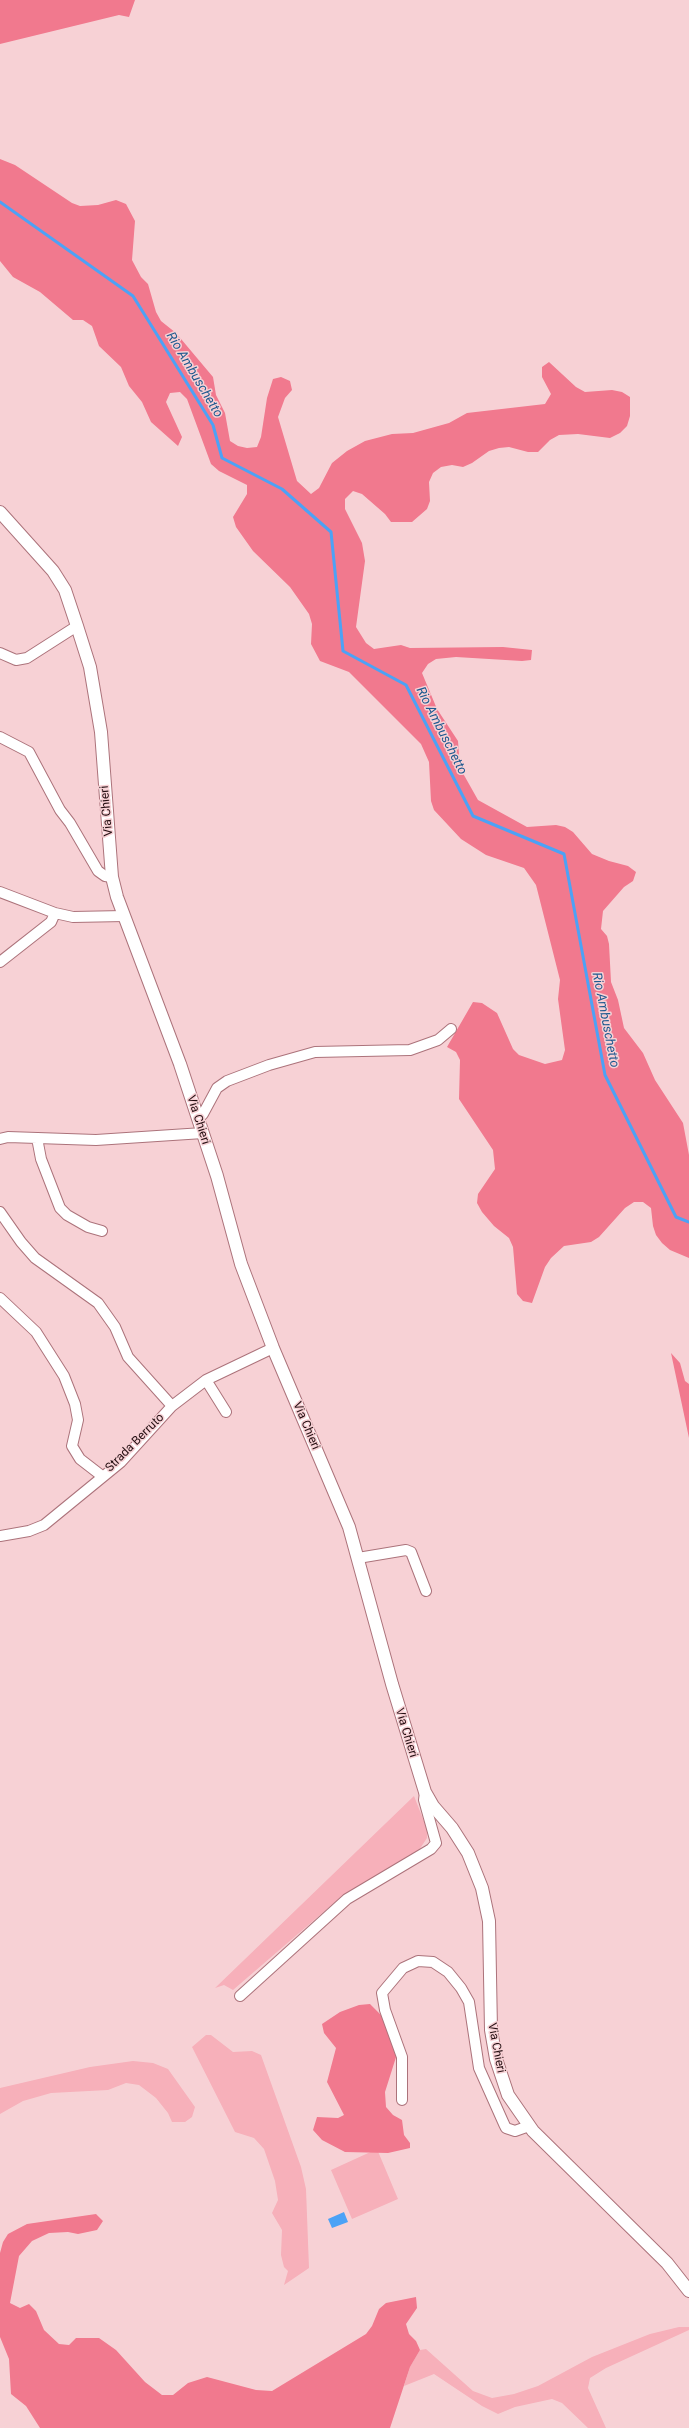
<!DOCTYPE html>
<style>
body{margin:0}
canvas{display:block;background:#f7d1d5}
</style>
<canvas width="689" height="2428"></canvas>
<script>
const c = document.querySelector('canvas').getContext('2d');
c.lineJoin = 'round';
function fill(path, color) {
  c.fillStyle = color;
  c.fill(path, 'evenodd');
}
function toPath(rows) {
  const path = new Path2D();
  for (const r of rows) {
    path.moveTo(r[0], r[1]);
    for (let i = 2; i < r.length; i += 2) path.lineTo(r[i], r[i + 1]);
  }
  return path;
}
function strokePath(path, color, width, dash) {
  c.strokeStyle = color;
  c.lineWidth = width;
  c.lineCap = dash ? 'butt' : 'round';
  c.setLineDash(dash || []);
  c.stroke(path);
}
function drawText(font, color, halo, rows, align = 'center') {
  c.font = font + ' Roboto,sans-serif';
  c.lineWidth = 3;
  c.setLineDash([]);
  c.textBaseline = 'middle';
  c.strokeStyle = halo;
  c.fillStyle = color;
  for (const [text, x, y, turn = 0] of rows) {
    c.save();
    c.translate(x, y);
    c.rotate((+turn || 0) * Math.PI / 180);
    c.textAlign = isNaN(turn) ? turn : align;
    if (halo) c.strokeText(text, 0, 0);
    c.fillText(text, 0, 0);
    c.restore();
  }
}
const green = toPath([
 [414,1796,427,1829,427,1838,419,1850,342,1896,233,1990,224,1985,215,1988],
 [206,2035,211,2035,233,2052,252,2051,261,2055,301,2167,306,2189,309,2268,284,2285,288,2271,284,2267,281,2255,282,2230,272,2213,278,2200,275,2181,264,2149,254,2138,235,2132,192,2047],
 [133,2061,153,2063,168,2069,195,2107,192,2117,185,2122,172,2122,168,2113,156,2098,139,2085,126,2083,108,2090,51,2093,23,2101,0,2114,0,2088,90,2067],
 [377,2149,398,2199,352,2219,331,2170],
 [679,2327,689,2327,689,2330,606,2368,590,2378,588,2388,606,2428,588,2428,562,2403,552,2399,515,2407,498,2414,482,2406,434,2374,404,2386,410,2367,420,2350,426,2349,473,2391,492,2398,514,2394,538,2386,592,2357,650,2334]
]);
const forest = toPath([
 [0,0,135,0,129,17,119,15,0,44],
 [0,159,15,165,72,203,80,206,98,205,116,200,126,204,135,221,132,260,141,277,148,284,156,312,161,321,176,333,213,377,216,395,225,413,230,441,238,446,247,448,257,447,261,437,267,398,273,379,281,377,290,381,292,390,285,398,278,417,297,481,311,494,319,488,332,463,347,451,365,441,392,434,413,433,449,423,467,413,545,404,551,394,542,377,542,367,549,362,576,387,585,392,612,390,622,392,630,397,630,416,627,426,620,433,610,438,578,434,559,435,550,440,538,452,528,452,509,447,499,448,489,451,472,463,463,467,452,465,441,467,433,473,429,482,430,501,427,509,412,522,391,522,385,514,362,494,353,491,345,499,345,509,362,543,365,561,356,627,366,643,374,649,401,645,410,648,503,647,532,650,531,660,522,661,456,657,436,659,428,664,422,673,437,709,458,741,460,768,478,800,527,827,556,825,565,827,573,832,592,854,609,861,628,866,636,872,633,881,624,887,603,911,601,929,607,936,609,944,611,982,618,1000,624,1028,643,1053,655,1080,683,1123,689,1155,689,1258,670,1250,662,1243,656,1235,653,1226,651,1208,643,1202,634,1202,625,1208,599,1237,591,1242,564,1246,551,1258,545,1267,532,1303,523,1301,517,1294,513,1247,509,1238,494,1226,482,1212,477,1203,478,1194,495,1169,493,1150,459,1099,460,1060,456,1052,447,1047,473,1002,482,1003,497,1013,513,1049,519,1055,545,1064,562,1060,565,1050,558,999,560,980,536,885,524,868,486,855,461,839,434,810,431,801,429,762,421,744,349,672,320,661,311,644,312,624,309,614,290,587,253,551,236,527,233,517,247,494,247,485,219,471,211,464,187,399,180,392,170,393,166,402,182,437,178,446,151,422,142,402,129,386,121,367,99,346,92,326,83,320,73,320,40,292,13,277,0,261],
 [671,1353,680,1363,685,1381,689,1384,689,1438],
 [370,2004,384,2018,397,2054,385,2092,386,2107,393,2115,402,2120,404,2135,410,2143,410,2148,388,2153,345,2152,322,2140,313,2130,317,2117,338,2118,344,2115,327,2082,336,2048,324,2033,322,2024,340,2012,359,2005],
 [96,2214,103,2221,97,2230,78,2234,68,2232,49,2233,32,2241,19,2256,10,2303,20,2308,29,2304,36,2311,44,2330,59,2344,69,2345,76,2338,99,2338,116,2350,145,2382,162,2395,173,2395,188,2383,207,2377,256,2390,272,2391,366,2334,372,2326,379,2309,386,2303,416,2297,417,2308,406,2324,409,2334,416,2341,420,2350,410,2367,390,2428,40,2428,26,2406,11,2394,9,2359,0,2337,0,2253,3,2242,8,2234,27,2224]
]);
const water = toPath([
 [344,2212,348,2222,332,2228,328,2219]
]);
const stream = toPath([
 [0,202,133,296,213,425,222,458,282,489,331,532,343,651,406,685,473,816,564,854,605,1075,676,1217,689,1222]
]);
const minor = toPath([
 [0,653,16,660,27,658,77,626],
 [0,737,29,752,60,810,70,823,98,871,105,876,112,877],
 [0,892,55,913,73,917,124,916],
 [0,962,51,922,55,913],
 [198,1119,203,1114,217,1088,227,1081,269,1065,315,1052,410,1050,438,1040,451,1029],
 [37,1138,41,1159,60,1208,67,1215,88,1227,102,1231],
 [0,1139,8,1137,96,1140,203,1133],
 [0,1212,21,1242,35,1258,98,1303,115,1327,128,1357,172,1406],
 [0,1298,36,1332,64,1376,75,1404,78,1420,72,1446,80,1459,102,1476],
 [206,1380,226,1412],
 [0,1536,29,1531,44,1525,121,1462,172,1406,206,1380,273,1348],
 [358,1558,406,1550,411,1552,426,1591],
 [240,1996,347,1899,431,1849,436,1843,424,1800,425,1792],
 [402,2100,402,2057,385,2010,382,1993,403,1968,418,1961,433,1962,448,1972,461,1988,469,2002,479,2068,504,2124,506,2128,515,2131,529,2126]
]);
const tertiary = toPath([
 [0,512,53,571,65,590,77,626,90,667,101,732,112,877,117,897,180,1064,217,1176,241,1264,273,1348,349,1527,392,1684,425,1792,433,1806,452,1828,468,1853,482,1888,489,1921,491,2030,496,2059,508,2095,533,2131,667,2263,689,2291]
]);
const streetNames = [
 ["Via Chieri",107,811,-95],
 ["Via Chieri",198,1120,72],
 ["Via Chieri",306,1426,67],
 ["Strada Berruto",135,1443,-45],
 ["Via Chieri",406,1733,73],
 ["Via Chieri",496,2048,79]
];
const waterNames = [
 ["Rio Ambuschetto",194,375,59],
 ["Rio Ambuschetto",441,731,63],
 ["Rio Ambuschetto",605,1020,79]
];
fill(green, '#f7b0ba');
fill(forest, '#f1798e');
fill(water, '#4ca2f6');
strokePath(stream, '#4ca2f6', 3);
strokePath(minor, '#ac737b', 12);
strokePath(tertiary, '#ac737b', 14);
strokePath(minor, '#fff', 10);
strokePath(tertiary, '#fff', 12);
drawText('12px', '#240f12', '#f7d1d5', streetNames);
drawText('italic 13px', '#1e598f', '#f7d1d5', waterNames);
</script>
